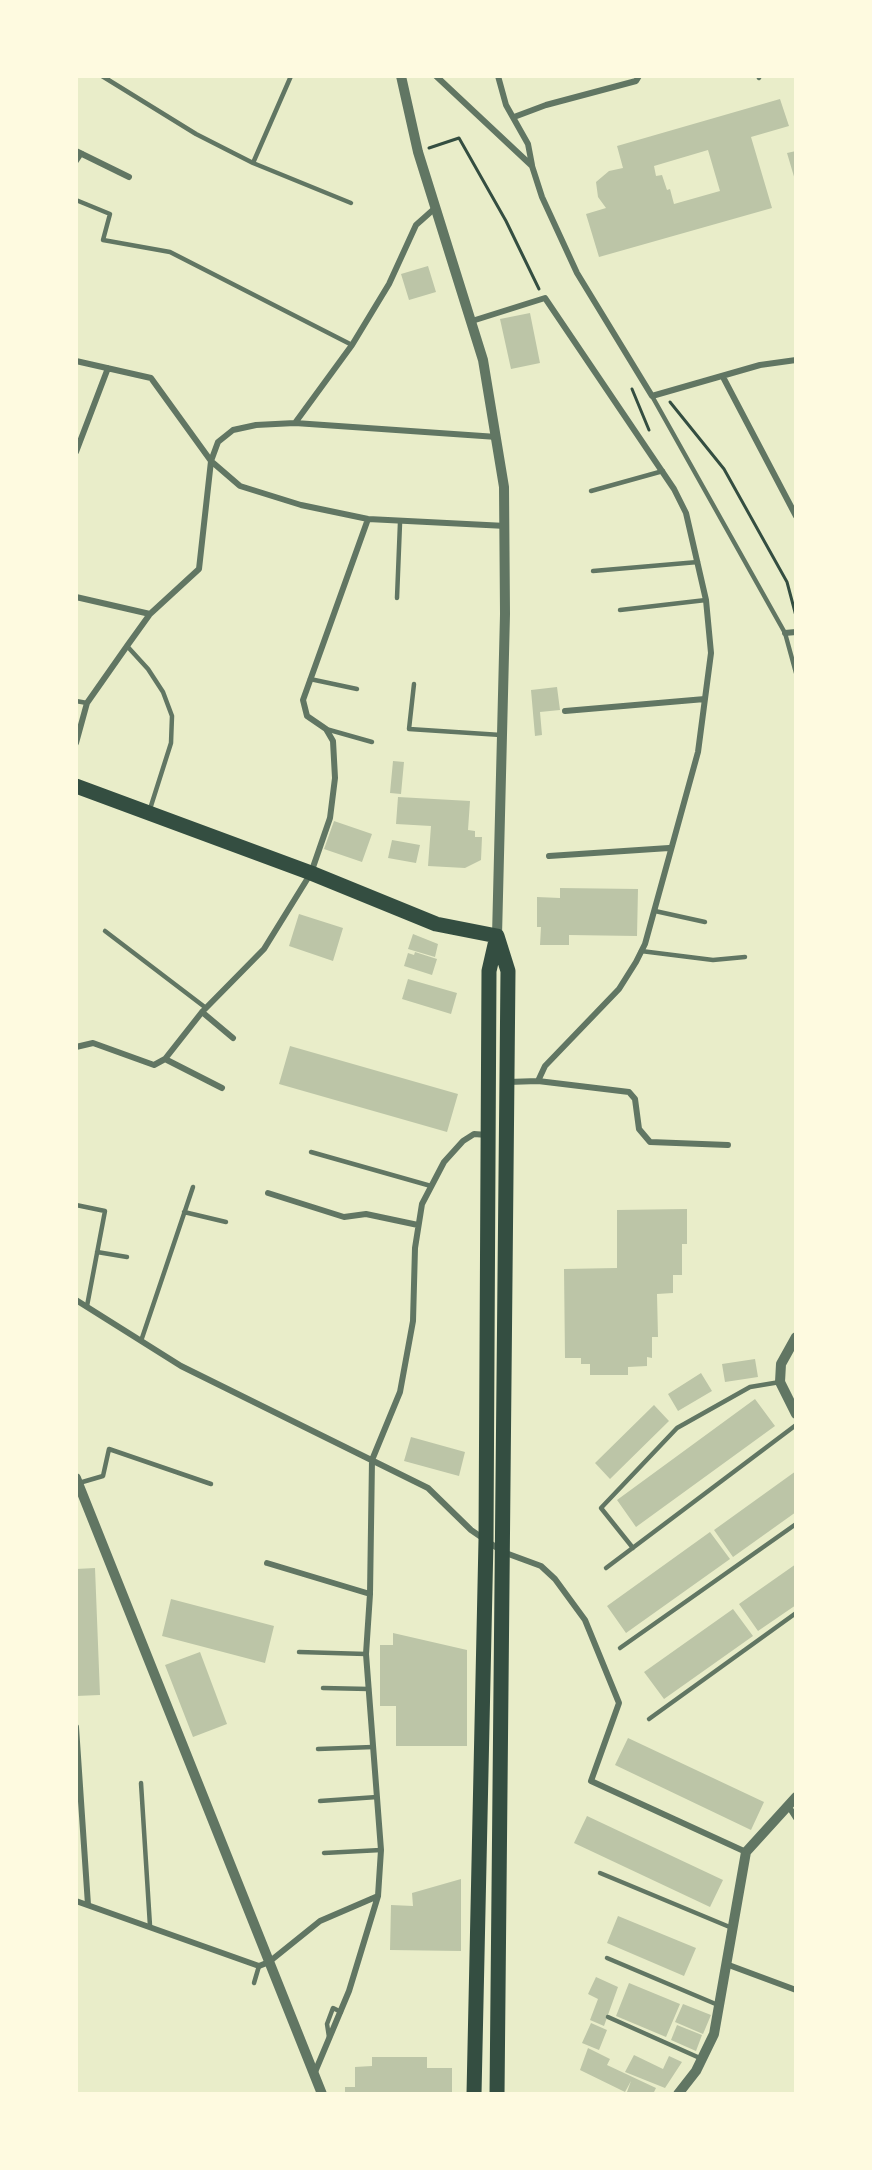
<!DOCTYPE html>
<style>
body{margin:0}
#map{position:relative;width:872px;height:2170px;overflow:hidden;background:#e9edc9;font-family:"Exo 2",sans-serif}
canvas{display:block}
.frame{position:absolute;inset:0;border:78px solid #fefae0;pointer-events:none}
</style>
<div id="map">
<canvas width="872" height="2170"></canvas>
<div class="frame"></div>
</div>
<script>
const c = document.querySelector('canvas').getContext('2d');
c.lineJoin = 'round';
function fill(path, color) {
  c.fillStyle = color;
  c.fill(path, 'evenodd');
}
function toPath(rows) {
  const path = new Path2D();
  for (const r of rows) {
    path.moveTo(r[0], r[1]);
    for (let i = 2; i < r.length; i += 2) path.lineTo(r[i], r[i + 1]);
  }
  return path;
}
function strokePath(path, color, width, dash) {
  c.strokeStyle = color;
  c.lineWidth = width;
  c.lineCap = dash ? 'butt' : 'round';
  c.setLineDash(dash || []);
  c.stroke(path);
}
const building = toPath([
 [780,99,789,126,751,137,772,208,599,257,586,214,606,208,598,197,596,182,609,171,623,168,617,146],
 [708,150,720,191,674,204,670,189,667,190,662,175,656,176,654,166],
 [796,151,796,180,795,180,787,153],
 [428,266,436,292,409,300,401,274],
 [530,313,540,363,511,369,500,319],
 [557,687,560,710,540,712,542,735,535,736,531,690],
 [393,761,404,762,401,794,390,793],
 [398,797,470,801,468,830,475,831,475,837,482,837,481,860,465,868,428,866,431,826,396,824],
 [334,821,372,834,362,862,324,849],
 [392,840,420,845,416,863,388,858],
 [560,888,638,889,637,936,569,935,569,945,540,945,541,927,537,927,537,897,560,898],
 [299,914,343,928,333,961,289,946],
 [413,934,438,944,435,957,408,949],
 [415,952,437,959,432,975,404,966,408,953,414,955],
 [408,979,457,993,451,1014,402,999],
 [290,1046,458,1094,447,1132,279,1084],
 [687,1209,687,1244,682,1244,682,1275,673,1275,673,1293,657,1294,658,1337,652,1337,652,1358,647,1357,647,1366,628,1367,628,1375,590,1375,590,1364,581,1364,581,1358,565,1358,564,1269,617,1268,617,1210],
 [755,1359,758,1377,725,1382,722,1364],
 [701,1373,712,1391,678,1411,668,1394],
 [755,1399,775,1426,636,1527,617,1500],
 [654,1405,669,1421,610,1479,595,1463],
 [411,1437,465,1452,459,1476,404,1461],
 [796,1471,796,1512,733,1557,714,1530],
 [710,1532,730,1559,626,1633,607,1606],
 [796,1564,796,1605,758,1631,739,1604],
 [95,1568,100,1695,76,1696,76,1569],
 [171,1599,274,1626,265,1663,162,1636],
 [733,1609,753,1636,664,1699,644,1672],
 [393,1633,467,1650,467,1746,396,1746,396,1706,380,1706,380,1645,393,1645],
 [200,1652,227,1724,193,1737,165,1665],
 [628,1738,764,1802,751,1830,615,1765],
 [587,1816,723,1880,710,1907,574,1843],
 [461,1879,461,1951,390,1950,391,1905,413,1906,412,1893],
 [618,1916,696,1948,684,1976,607,1943],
 [596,1977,618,1987,604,2026,590,2020,598,1999,588,1994],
 [629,1983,680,2004,666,2037,616,2016],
 [683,2004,711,2015,703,2034,675,2022],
 [591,2023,607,2030,599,2050,582,2043],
 [677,2025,702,2035,696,2051,671,2040],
 [588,2048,610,2059,607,2065,656,2088,653,2094,627,2092,631,2081,625,2092,580,2070],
 [634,2055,663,2069,669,2056,682,2062,665,2088,625,2072],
 [372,2057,427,2057,427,2068,452,2068,452,2094,345,2094,345,2087,355,2087,355,2067,372,2066]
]);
const path = toPath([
 [429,148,459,138,506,221,539,289],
 [632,389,649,430],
 [670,402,724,469,787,582,796,616]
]);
const service = toPath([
 [102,76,196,134,253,163,351,203],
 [758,76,759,78],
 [76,162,82,153],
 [253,163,291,76],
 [76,200,110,214,103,240,170,252,352,345],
 [652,396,785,633,796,673],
 [591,491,663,471],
 [593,571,698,562],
 [397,598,400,523],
 [620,610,706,600],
 [127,646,148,669,163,692,172,716,171,743,150,809],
 [310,679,357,689],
 [414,684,409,729,501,735],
 [76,701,87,703],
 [326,729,372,742],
 [655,911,705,922],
 [105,931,206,1008],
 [641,951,713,960,745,957],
 [311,1152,431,1186],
 [76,1205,105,1211,87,1306],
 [184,1212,226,1222],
 [97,1252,127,1257],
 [141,1341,193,1187],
 [79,1483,103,1476,109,1449,211,1484],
 [633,1548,601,1508,677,1428,750,1387,780,1382],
 [606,1568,796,1425],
 [620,1648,796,1524],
 [299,1652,366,1654],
 [323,1688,369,1689],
 [649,1719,796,1613],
 [318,1749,373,1747],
 [141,1783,150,1926],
 [320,1801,377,1797],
 [324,1853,381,1850],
 [600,1873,732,1928],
 [607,1958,718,2005],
 [254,1983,259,1966],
 [608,2017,702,2059],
 [329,2037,327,2024,333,2008,341,2012]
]);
const minor = toPath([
 [436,76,532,166,542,197,577,273,652,396,760,365,796,360],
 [498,76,506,105,528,144,532,165],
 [514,117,546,105,636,81,639,76],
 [76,151,129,177],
 [472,321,545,298,674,489,686,513,706,600,711,653,698,752,645,944,636,962,619,989,545,1066,538,1081],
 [76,361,151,378,211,461,240,486,301,505,368,519,506,526],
 [723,377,796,516],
 [295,423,352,345,389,284,416,225,434,209],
 [76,452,108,368],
 [76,597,150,614],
 [785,633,796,632],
 [565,711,705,699],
 [76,743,87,703,127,646,150,614,199,569,211,461,218,442,233,430,256,425,295,423,497,437],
 [549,856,669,848],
 [202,1012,233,1038],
 [76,1047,93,1043,154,1065,165,1059,202,1012,264,949,311,873,330,818,335,778,333,741,326,729,307,716,303,700,368,519],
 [165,1059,222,1088],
 [508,1082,538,1081,629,1092,635,1099,639,1129,650,1142,728,1145],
 [268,1193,344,1217,366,1214,418,1225],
 [76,1300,181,1366,428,1488,471,1530,503,1552,541,1566,555,1579,585,1620,619,1703,591,1781,746,1852],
 [267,1563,370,1594],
 [76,1727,88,1905],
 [789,1807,796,1818],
 [76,1901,259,1966,269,1962,320,1921,378,1896],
 [726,1964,796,1990],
 [315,2072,349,1991,378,1896,381,1850,366,1654,370,1594,372,1460,400,1392,413,1321,415,1248,422,1204,444,1162,463,1141,474,1134,487,1135]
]);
const tertiary = toPath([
 [401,76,418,152,483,360,504,487,505,614,497,936],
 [796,1337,781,1364,780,1382,796,1414],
 [76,1478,322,2094],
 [678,2094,696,2071,714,2034,746,1852,796,1797]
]);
const primary = toPath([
 [76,786,311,873,436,924,497,936],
 [474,2094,486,1540,489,971,497,936],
 [497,2094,508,971,497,936]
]);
fill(building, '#bcc5a7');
strokePath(path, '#344e41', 3);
strokePath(service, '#617663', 4.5);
strokePath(minor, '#617663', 6);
strokePath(tertiary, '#617663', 10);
strokePath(primary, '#344e41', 15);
</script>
